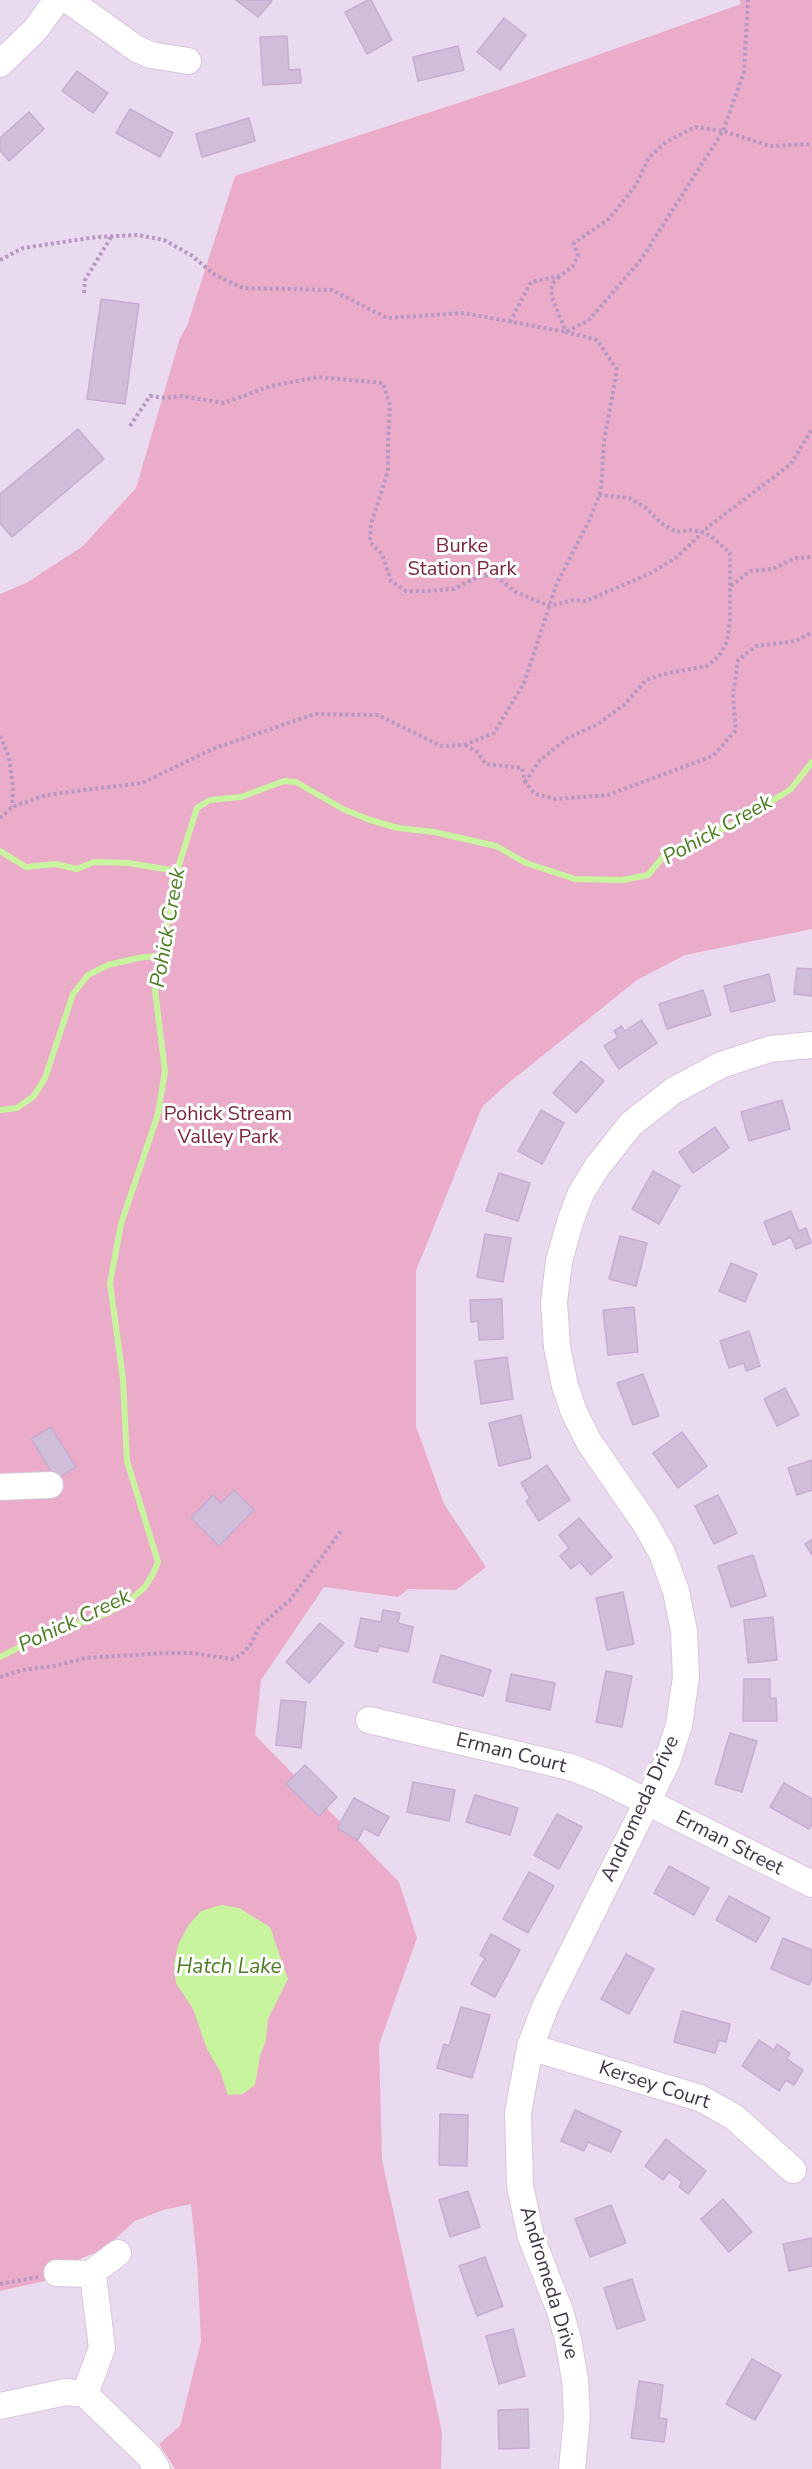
<!DOCTYPE html>
<style>
body{margin:0}
canvas{display:block;background:#f1e6f4}
</style>
<canvas width="812" height="2469"></canvas>
<script>
const c = document.querySelector('canvas').getContext('2d');
c.lineJoin = 'round';
function fill(path, color) {
  c.fillStyle = color;
  c.fill(path, 'evenodd');
}
function toPath(rows) {
  const path = new Path2D();
  for (const r of rows) {
    path.moveTo(r[0], r[1]);
    for (let i = 2; i < r.length; i += 2) path.lineTo(r[i], r[i + 1]);
  }
  return path;
}
function strokePath(path, color, width, dash) {
  c.strokeStyle = color;
  c.lineWidth = width;
  c.lineCap = dash ? 'butt' : 'round';
  c.setLineDash(dash || []);
  c.stroke(path);
}
function drawText(font, color, halo, rows, align = 'center') {
  c.font = font + ' "Nunito Sans",sans-serif';
  c.lineWidth = 6;
  c.setLineDash([]);
  c.textBaseline = 'middle';
  c.strokeStyle = halo;
  c.fillStyle = color;
  for (const [text, x, y, turn = 0] of rows) {
    c.save();
    c.translate(x, y);
    c.rotate((+turn || 0) * Math.PI / 180);
    c.textAlign = isNaN(turn) ? turn : align;
    if (halo) c.strokeText(text, 0, 0);
    c.fillText(text, 0, 0);
    c.restore();
  }
}
const residential = toPath([
 [0,0,752,0,279,182,136,488,127,517,26,583,0,594],
 [754,903,812,904,812,2469,412,2469,234,1707,324,1587,486,1567,444,1504,387,1344,516,1021],
 [174,2187,191,2204,197,2263,201,2341,180,2427,159,2444,173,2469,0,2469,0,2291,49,2280,104,2249]
]);
const green = toPath([
 [740,0,812,0,812,929,685,955,637,980,506,1085,482,1107,416,1271,416,1426,444,1504,486,1567,456,1590,408,1589,398,1597,324,1587,261,1680,255,1735,399,1882,417,1938,379,2045,382,2160,442,2432,441,2469,175,2469,159,2444,180,2426,201,2341,197,2263,191,2204,163,2210,135,2221,104,2249,78,2260,49,2265,49,2280,0,2291,0,594,26,583,83,546,136,488,180,338,187,326,235,176,519,83,741,4]
]);
const water = toPath([
 [221,1905,239,1908,270,1927,288,1979,268,2019,266,2040,260,2056,255,2085,243,2094,228,2095,220,2071,207,2049,193,2009,176,1983,174,1964,178,1945,188,1926,201,1911]
]);
const stream = toPath([
 [0,851,26,867,55,864,77,869,94,862,128,863,177,871],
 [0,1110,17,1108,34,1096,45,1078,73,994,88,975,108,965,138,958,162,955],
 [0,1657,39,1637,106,1614,129,1601,145,1587,153,1574,158,1562,127,1461,123,1379,110,1283,121,1224,158,1114,165,1071,155,990,177,871,197,808,210,800,241,797,284,781,296,782,343,809,370,820,398,828,434,832,496,846,526,863,575,879,622,880,648,875,663,857,742,820,791,789,812,762]
]);
const building = toPath([
 [236,0,271,0,272,1,258,17,236,0],
 [368,0,371,0,392,40,367,54,345,12,368,0],
 [504,18,526,35,500,70,477,52,504,18],
 [287,36,289,70,300,69,301,83,263,85,260,37,287,36],
 [458,46,464,70,418,81,413,57,458,46],
 [77,71,108,93,93,113,62,91,77,71],
 [130,109,173,133,160,157,116,133,130,109],
 [29,112,44,129,9,161,0,150,0,138,29,112],
 [249,118,255,141,202,157,196,134,249,118],
 [101,299,139,304,125,404,87,399,101,299],
 [78,429,104,459,12,537,0,523,0,494,78,429],
 [797,968,812,969,812,996,794,994,797,968],
 [769,974,775,1001,731,1012,724,986,769,974],
 [703,990,711,1015,667,1029,659,1004,703,990],
 [641,1020,657,1043,619,1069,604,1046,618,1037,614,1031,621,1026,625,1031,641,1020],
 [581,1061,604,1081,576,1113,553,1093,581,1061],
 [782,1100,790,1129,749,1141,741,1112,782,1100],
 [541,1110,564,1123,542,1164,518,1151,541,1110],
 [715,1127,729,1148,693,1173,679,1152,715,1127],
 [653,1171,680,1186,659,1224,632,1209,653,1171],
 [499,1173,530,1183,518,1221,486,1211,499,1173],
 [791,1211,799,1231,806,1228,811,1243,796,1249,791,1237,773,1245,764,1222,791,1211],
 [485,1234,511,1238,503,1282,477,1277,485,1234],
 [620,1236,647,1243,636,1286,609,1279,620,1236],
 [731,1263,757,1274,745,1302,719,1291,731,1263],
 [502,1299,503,1339,479,1340,478,1321,471,1322,470,1300,502,1299],
 [634,1307,638,1352,608,1355,603,1310,634,1307],
 [749,1331,760,1366,746,1371,744,1363,729,1368,720,1341,749,1331],
 [507,1357,513,1399,481,1404,475,1361,507,1357],
 [643,1374,659,1416,633,1425,617,1383,643,1374],
 [785,1388,799,1415,777,1426,764,1399,785,1388],
 [521,1415,531,1458,499,1466,489,1423,521,1415],
 [51,1427,76,1467,56,1479,31,1439,51,1427],
 [682,1432,707,1466,678,1488,653,1453,682,1432],
 [812,1460,812,1490,797,1495,788,1468,812,1460],
 [547,1465,570,1500,539,1521,526,1501,530,1498,521,1483,547,1465],
 [234,1490,254,1510,219,1546,191,1518,213,1495,221,1503,234,1490],
 [718,1495,737,1533,714,1544,695,1506,718,1495],
 [579,1518,612,1557,591,1575,580,1562,571,1569,560,1556,569,1548,559,1535,579,1518],
 [812,1539,812,1555,805,1544,812,1539],
 [753,1555,766,1596,731,1607,718,1566,753,1555],
 [623,1592,634,1644,607,1650,596,1598,623,1592],
 [383,1610,400,1613,398,1623,413,1627,408,1652,379,1646,377,1652,355,1647,361,1618,381,1622,383,1610],
 [773,1617,777,1660,748,1663,744,1620,773,1617],
 [320,1623,344,1643,309,1683,286,1662,320,1623],
 [441,1655,491,1670,483,1696,433,1682,441,1655],
 [606,1671,632,1676,622,1727,596,1722,606,1671],
 [511,1674,555,1683,550,1710,506,1701,511,1674],
 [744,1679,770,1679,770,1698,776,1698,777,1721,743,1721,744,1679],
 [281,1700,306,1702,301,1748,276,1745,281,1700],
 [730,1733,757,1741,742,1792,715,1784,730,1733],
 [305,1765,337,1797,319,1816,286,1784,305,1765],
 [413,1782,455,1790,449,1821,407,1812,413,1782],
 [784,1783,812,1799,812,1824,809,1829,770,1807,784,1783],
 [475,1795,518,1808,510,1835,466,1822,475,1795],
 [354,1798,389,1817,378,1836,364,1828,358,1840,337,1828,354,1798],
 [557,1814,582,1827,559,1869,534,1855,557,1814],
 [669,1866,709,1888,694,1915,654,1893,669,1866],
 [529,1872,554,1886,528,1933,503,1919,529,1872],
 [729,1896,770,1918,756,1942,716,1920,729,1896],
 [491,1934,520,1950,495,1997,471,1984,485,1958,480,1955,491,1934],
 [783,1938,812,1950,812,1978,809,1985,771,1969,783,1938],
 [626,1954,654,1969,629,2014,601,1999,626,1954],
 [461,2007,490,2015,472,2078,437,2068,444,2044,449,2046,461,2007],
 [682,2011,730,2024,726,2042,719,2040,715,2053,674,2042,682,2011],
 [759,2040,774,2050,777,2044,790,2053,787,2059,803,2070,794,2085,786,2080,779,2091,742,2066,759,2040],
 [575,2110,621,2131,611,2152,588,2142,584,2151,561,2141,575,2110],
 [440,2114,468,2115,467,2166,439,2165,440,2114],
 [666,2139,706,2171,688,2194,679,2187,682,2182,669,2172,663,2180,645,2166,666,2139],
 [468,2191,480,2227,450,2237,439,2200,468,2191],
 [723,2199,752,2232,729,2252,701,2219,723,2199],
 [611,2205,626,2243,590,2257,575,2219,611,2205],
 [812,2238,812,2266,789,2271,783,2244,812,2238],
 [485,2257,503,2306,477,2316,459,2266,485,2257],
 [632,2279,645,2320,617,2329,604,2288,632,2279],
 [513,2329,525,2376,499,2384,486,2336,513,2329],
 [752,2359,781,2375,755,2420,726,2404,752,2359],
 [639,2381,663,2385,659,2418,667,2419,664,2442,631,2438,639,2381],
 [528,2409,529,2448,499,2449,498,2410,528,2409]
]);
const path = toPath([
 [0,260,23,248,97,237,138,235,164,240,191,255,215,275,243,288,332,290,387,318,464,313,566,332,589,320,640,261,723,131,744,72,748,0],
 [84,293,85,280,111,237],
 [510,322,531,282,560,276,573,266,578,256,574,243,609,219,636,185,649,157,666,142,695,127,723,131,770,146,812,144],
 [130,426,150,396,165,398,181,396,224,403,271,386,318,377,383,383,390,405,388,440,388,471,371,524,370,542,382,554,391,581,406,591,425,591,454,589,476,578,493,574,516,592,549,606,574,600,586,601,651,573,677,557,709,526,791,464,812,429],
 [731,586,750,571,773,569,795,558,812,557],
 [0,736,9,757,13,786,12,807],
 [465,745,477,752,486,764,522,768,525,782,535,794,556,799,608,795,713,756,736,730,733,695,738,660,756,646,796,641,812,632],
 [525,782,540,760,568,738,598,724,625,704,646,680,664,674,707,666,719,656,727,642,730,620,730,553,713,538,703,532,692,530,676,532,661,523,645,507,629,498,599,495],
 [0,818,12,807,46,795,142,783,215,748,315,714,378,715,441,746,464,745,494,733,524,683,557,583,589,521,601,491,604,441,617,370,597,340,566,332,553,300,551,290,553,283,560,276],
 [0,1677,22,1670,54,1666,85,1658,165,1653,193,1653,232,1659,241,1655,251,1644,259,1627,291,1599,341,1531],
 [0,2284,38,2277]
]);
const minor = toPath([
 [68,0,137,49,151,55,188,61],
 [0,64,36,29,57,0],
 [0,1487,50,1485],
 [369,1720,570,1767,599,1778,812,1884],
 [530,2047,700,2098,734,2117,793,2170],
 [57,2273,90,2274,118,2253],
 [85,2394,102,2348,94,2283,90,2274],
 [0,2406,66,2392,85,2394,149,2456,157,2469],
 [572,2469,577,2417,575,2380,568,2339,560,2311,531,2237,520,2186,518,2113,530,2047,546,2005,667,1762,679,1725,686,1677,684,1631,676,1591,662,1553,645,1523,589,1442,574,1412,565,1386,557,1347,554,1302,559,1261,571,1219,581,1193,597,1167,631,1124,673,1091,721,1065,770,1049,812,1045]
]);
const parkNames = [
 ["Burke",462,547],
 ["Station Park",462,570],
 ["Pohick Stream",228,1115],
 ["Valley Park",228,1138]
];
const streetNames = [
 ["Erman Court",511,1754,14],
 ["Andromeda Drive",641,1809,-65],
 ["Erman Street",729,1844,27],
 ["Kersey Court",654,2086,18],
 ["Andromeda Drive",548,2283,73]
];
const waterNames = [
 ["Pohick Creek",718,831,-29],
 ["Pohick Creek",169,928,-80],
 ["Pohick Creek",75,1622,-25],
 ["Hatch Lake",229,1968]
];
fill(residential, '#eadaef');
fill(green, '#eaacc9');
fill(water, '#c9f49f');
strokePath(stream, '#c9f49f', 6);
fill(building, '#d0bdd9');
strokePath(building, '#c6add1', 1.5);
strokePath(minor, '#d7c5dd', 28);
strokePath(path, '#b798c2', 4, [3, 3]);
strokePath(minor, '#fff', 26);
drawText('20px', '#7b253e', '#fff', parkNames);
drawText('20px', '#413547', '#fff', streetNames);
drawText('italic 21px', '#4d7d21', '#fff', waterNames);
</script>
